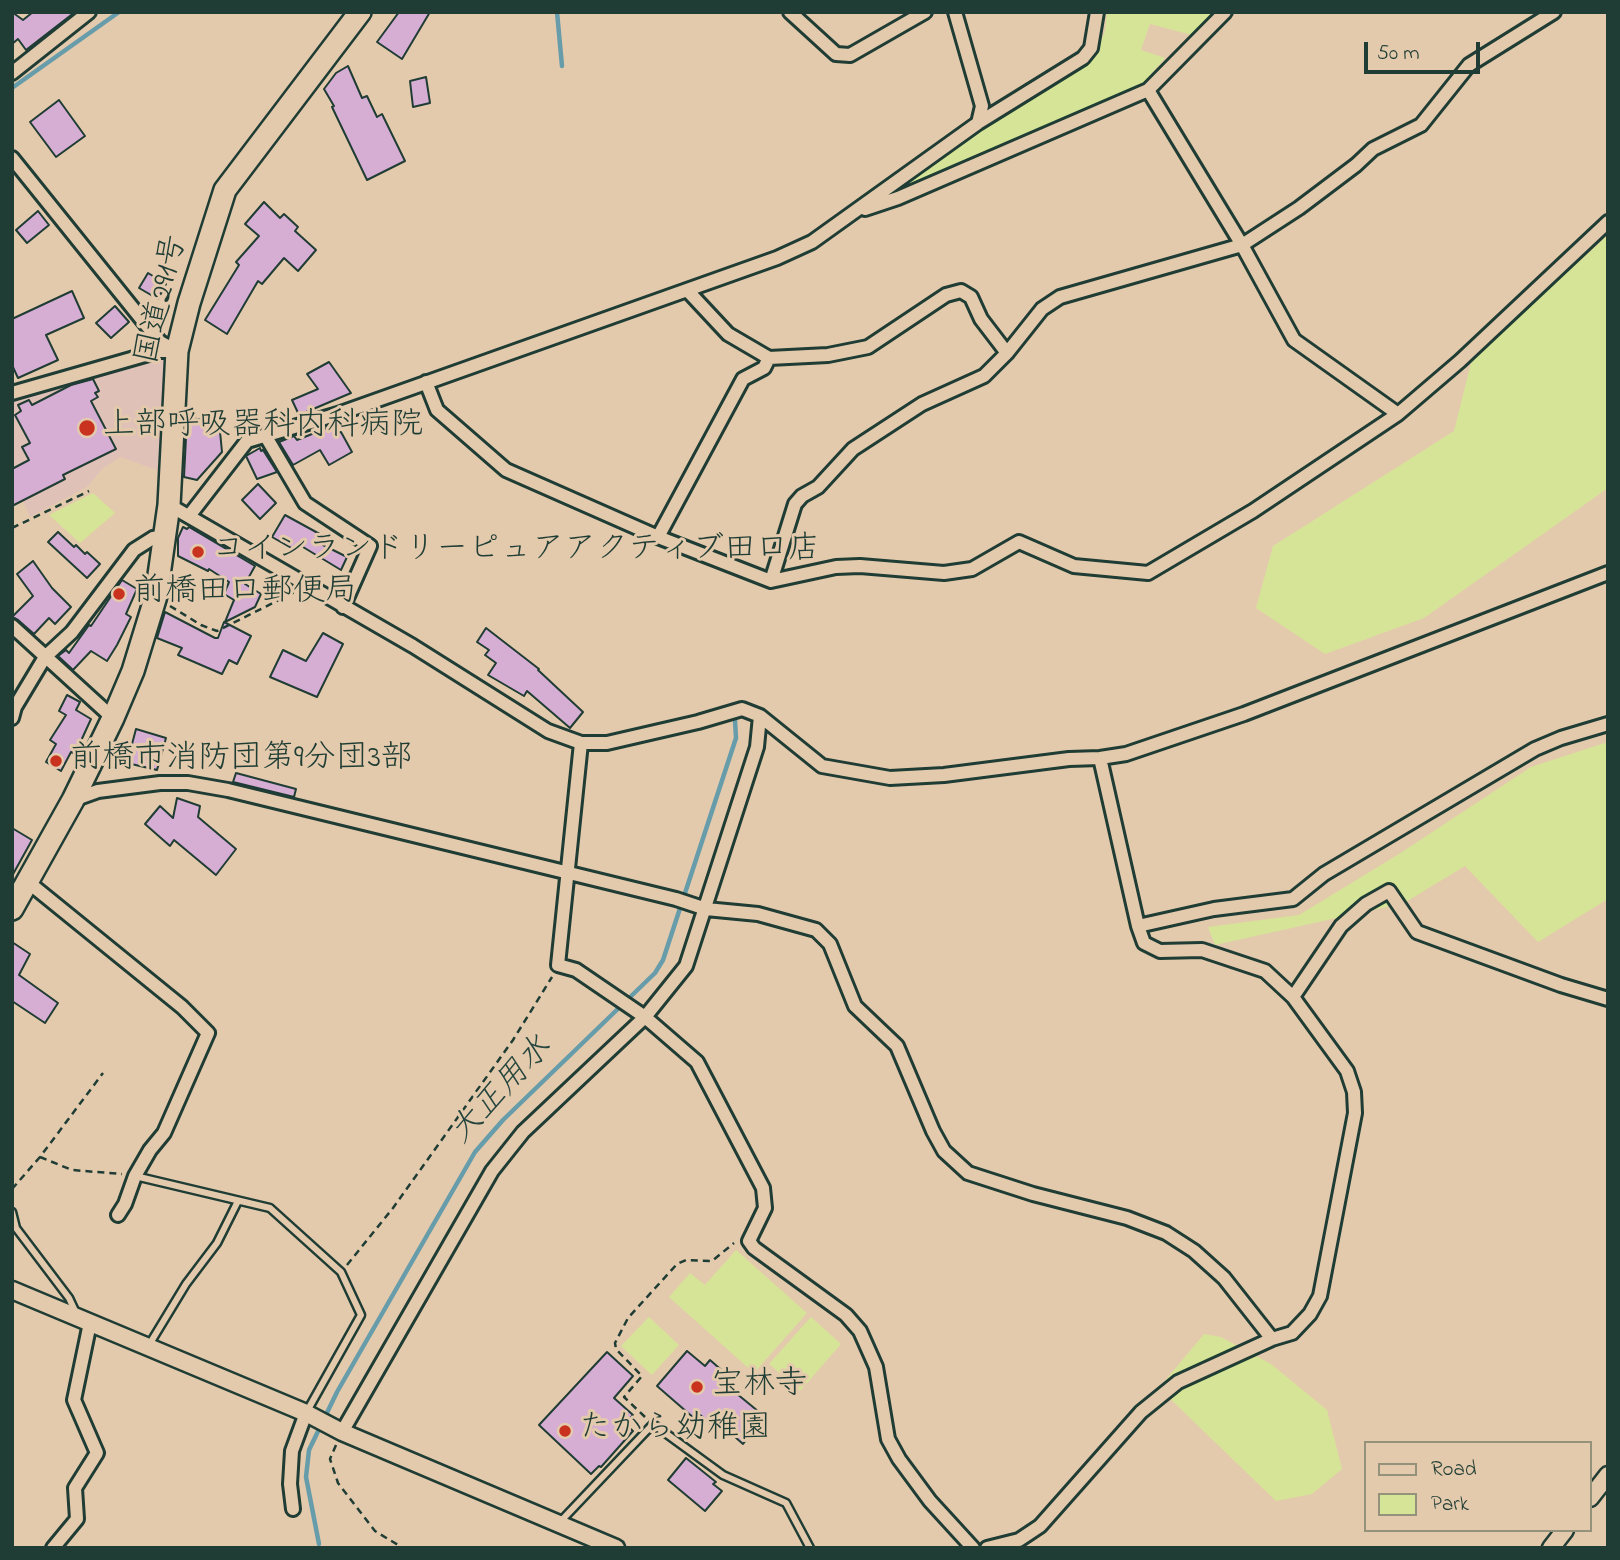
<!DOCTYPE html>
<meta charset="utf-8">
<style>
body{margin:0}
#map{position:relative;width:1620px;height:1560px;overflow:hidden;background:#e4caac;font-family:"Indie Flower",sans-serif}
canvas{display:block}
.frame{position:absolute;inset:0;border:14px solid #1f3d34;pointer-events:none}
.legend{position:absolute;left:1364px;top:1441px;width:228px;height:91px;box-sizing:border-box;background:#e4caac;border:2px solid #95927c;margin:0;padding:9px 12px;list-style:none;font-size:21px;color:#1f3d34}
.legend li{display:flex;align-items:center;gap:14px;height:35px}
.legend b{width:35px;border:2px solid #95927c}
.scale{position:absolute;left:1364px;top:42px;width:116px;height:32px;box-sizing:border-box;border:4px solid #1f3d34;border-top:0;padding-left:9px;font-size:21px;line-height:24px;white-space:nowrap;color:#1f3d34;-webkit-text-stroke:5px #e4caac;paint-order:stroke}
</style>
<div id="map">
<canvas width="1620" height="1560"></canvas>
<div class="frame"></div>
<ul class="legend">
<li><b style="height:9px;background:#e4caac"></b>Road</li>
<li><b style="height:19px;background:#d6e497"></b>Park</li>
</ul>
<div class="scale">50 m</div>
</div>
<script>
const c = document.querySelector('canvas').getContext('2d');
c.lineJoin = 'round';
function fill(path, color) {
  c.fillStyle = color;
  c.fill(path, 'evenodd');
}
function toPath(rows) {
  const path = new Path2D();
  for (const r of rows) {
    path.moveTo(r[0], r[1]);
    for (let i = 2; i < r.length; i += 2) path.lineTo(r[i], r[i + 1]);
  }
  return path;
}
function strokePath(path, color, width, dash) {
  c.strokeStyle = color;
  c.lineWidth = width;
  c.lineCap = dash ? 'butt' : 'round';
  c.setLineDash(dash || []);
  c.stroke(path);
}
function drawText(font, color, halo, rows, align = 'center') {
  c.font = font + ' "Indie Flower","Klee One",sans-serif';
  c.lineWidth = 6;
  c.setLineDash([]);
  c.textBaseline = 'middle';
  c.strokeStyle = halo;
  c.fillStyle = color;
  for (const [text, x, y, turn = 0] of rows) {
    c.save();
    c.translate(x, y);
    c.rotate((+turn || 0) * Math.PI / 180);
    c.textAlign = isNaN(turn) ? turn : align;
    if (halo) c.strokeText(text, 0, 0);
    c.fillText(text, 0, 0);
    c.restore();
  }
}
const built = toPath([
 [164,357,160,471,120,457,102,469,87,487,30,517,12,477,12,398]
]);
const green = toPath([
 [1107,12,1219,12,1196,36,1150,24,1141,50,1165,58,1138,89,898,191,982,127,1079,68,1094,53,1105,32],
 [1608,235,1608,488,1424,618,1325,654,1256,608,1273,546,1454,431,1472,359],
 [93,493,115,513,80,543,49,515],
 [1608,742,1608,899,1538,942,1465,866,1404,903,1215,945,1208,927,1299,915,1399,854,1531,767],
 [736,1250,807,1313,754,1373,669,1297,690,1273,705,1285],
 [649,1317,679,1345,652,1375,621,1346],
 [811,1317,841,1344,800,1391,769,1364],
 [1204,1334,1221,1337,1271,1364,1327,1410,1342,1469,1312,1494,1276,1501,1159,1388]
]);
const stream = toPath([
 [557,12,562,66],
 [12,88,119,12],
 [319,1544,306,1477,309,1450,337,1392,475,1152,503,1120,655,973,663,960,736,738,735,720]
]);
const building = toPath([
 [12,12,23,20,33,12,75,12,26,50,18,39,12,44,12,12],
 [399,12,430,12,402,59,377,42,399,12],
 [348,66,362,98,367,96,377,117,382,114,405,161,367,180,332,107,334,106,324,89,336,73,348,66],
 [426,77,430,103,413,107,410,81,426,77],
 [59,100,85,136,56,157,30,122,59,100],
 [264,202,280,218,284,214,298,227,295,231,316,250,298,271,284,258,262,284,258,281,227,334,205,320,239,265,236,262,259,236,245,224,264,202],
 [38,211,49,225,27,243,16,230,38,211],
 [148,273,166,284,158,299,139,288,148,273],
 [72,291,84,318,46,335,58,360,18,378,12,365,12,319,72,291],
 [115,306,129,322,111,338,96,323,115,306],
 [329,362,351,393,299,415,292,400,318,389,307,374,329,362],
 [93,379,99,391,95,393,98,397,91,401,116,449,63,475,65,479,12,506,12,469,29,460,22,447,30,443,15,415,21,411,18,405,29,400,32,405,71,385,93,379],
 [187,418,219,421,222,452,197,480,184,477,187,418],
 [332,426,337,433,341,432,352,452,329,465,320,450,293,465,279,442,294,436,297,440,332,426],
 [260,448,261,451,263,450,277,472,257,479,246,456,260,448],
 [258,484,276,503,260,519,242,500,258,484],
 [285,515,327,538,323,545,347,557,341,570,298,544,295,550,272,537,285,515],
 [183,527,187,529,189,527,255,566,245,584,261,594,255,607,225,622,234,600,224,594,229,582,209,569,208,571,178,556,178,538,183,527],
 [58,532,74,547,76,545,85,554,87,552,100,564,87,578,48,542,58,532],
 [33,561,52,588,71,607,55,624,49,618,34,634,18,620,12,617,33,596,17,574,33,561],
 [122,580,137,589,126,614,131,617,117,645,107,661,91,651,73,670,58,656,66,650,69,653,89,625,91,626,122,580],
 [165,612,215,638,218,638,224,622,251,636,237,664,229,660,222,674,178,655,182,648,157,638,165,612],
 [486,628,539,669,538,670,583,712,570,728,527,691,524,696,488,675,496,663,485,655,489,650,477,642,486,628],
 [323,633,343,644,317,697,270,677,283,650,306,661,323,633],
 [67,695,80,702,76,710,91,719,75,754,71,752,61,771,46,762,56,744,50,740,66,715,59,711,67,695],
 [136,729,166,738,157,770,127,763,136,729],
 [236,773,296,789,294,797,233,782,236,773],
 [177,798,200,806,198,817,236,849,216,875,174,840,170,846,145,824,160,806,173,818,177,798],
 [12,828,32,840,12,876,12,828],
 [12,942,30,954,19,975,58,1003,45,1023,12,1001,12,942],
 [687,1351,705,1366,710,1360,726,1374,720,1380,764,1416,743,1444,718,1422,714,1427,699,1414,695,1419,657,1386,687,1351],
 [607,1352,633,1376,614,1398,633,1415,625,1424,633,1431,601,1467,599,1466,591,1474,539,1425,607,1352],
 [686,1458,716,1482,713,1484,722,1491,705,1511,668,1480,686,1458]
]);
const path = toPath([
 [12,528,89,491],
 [170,606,201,625,217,631,295,592],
 [40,1157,72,1170,122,1174],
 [12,1189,40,1157,103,1073],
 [347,1265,393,1208,513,1040,552,977],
 [645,1417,624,1397,642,1376,616,1349,615,1343,628,1318,677,1264,686,1260,712,1261,734,1243],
 [336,1445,330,1459,338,1483,375,1531,403,1548]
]);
const service = toPath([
 [135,1176,270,1208,341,1272,361,1315,306,1413],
 [12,1212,16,1228,69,1298,76,1313],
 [149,1345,186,1284,217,1243,238,1201],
 [560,1522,653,1424,723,1475,786,1503,810,1548]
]);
const minor = toPath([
 [790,12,836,54,850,55,925,12],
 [955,12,982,106,978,123],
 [12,73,89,12],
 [1148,90,1242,245,1294,340,1398,414],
 [12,158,160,342,177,351],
 [865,209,898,198,1148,90,1225,12],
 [687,290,728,334,769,358,828,355,868,347,946,295,961,291,971,297,981,319,1007,353],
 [426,382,437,410,506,470,658,537,771,581,836,567,860,566,944,573,972,569,1019,542,1074,566,1148,573,1253,511,1398,414,1460,361,1608,222],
 [12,393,159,351,174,351],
 [265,435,305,503,370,546,343,607],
 [169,505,413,646,548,731,581,743,607,743,698,722,742,709,760,716,822,766,890,778,944,775,1069,759,1100,758,1126,754,1244,714,1608,573],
 [189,516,247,441,338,414,777,258,812,242,978,123,1083,58,1091,48,1097,12],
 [658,537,743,379,764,368,769,358],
 [771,581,795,504,802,496,818,487,853,449,922,404,984,376,1007,353,1042,309,1060,297,1242,245,1299,208,1356,165,1373,149,1421,125,1469,65,1554,12],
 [12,626,113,718],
 [12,718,15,707,45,657,72,632,134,550,153,538,166,536],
 [581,743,558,965,576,970,645,1017,697,1062,763,1188,765,1208,749,1241,754,1248,846,1315,860,1331,876,1367,888,1439,899,1459,930,1501,973,1548],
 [73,800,98,791,160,783,188,783,228,790,676,899,706,909,758,914,816,930,830,944,855,1006,897,1046,933,1131,944,1151,968,1173,1033,1194,1127,1218,1166,1233,1194,1251,1224,1278,1272,1339],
 [28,882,182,1007,208,1033,164,1133,150,1150,135,1176,125,1204,118,1215],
 [1138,926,1214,909,1293,899,1324,874,1535,749,1561,738,1608,724],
 [1293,997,1341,926,1366,904,1389,891,1417,932,1561,985,1608,999],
 [342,1432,492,1171,523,1132,645,1017,686,966,757,747,760,716],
 [293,1509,290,1484,292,1451,306,1413],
 [53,1548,77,1519,75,1488,97,1453,74,1400,90,1323],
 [987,1548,1019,1540,1040,1526,1141,1412,1178,1382,1272,1339,1292,1333,1310,1314,1320,1296,1355,1113,1354,1092,1347,1071,1293,997,1265,971,1202,950,1160,951,1144,943,1138,926,1100,758]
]);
const tertiary = toPath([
 [12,1290,306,1413,342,1432,616,1548],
 [1590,1498,1608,1475],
 [1551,1548,1565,1530]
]);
const trunk = toPath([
 [12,909,73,800,113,718,133,671,156,596,169,505,177,351,189,303,225,190,360,12]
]);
const markers = [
 [87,428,9,"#c8321e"],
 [198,552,7,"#c8321e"],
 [119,594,7,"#c8321e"],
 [56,761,7,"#c8321e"],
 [697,1387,7,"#c8321e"],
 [565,1431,7,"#c8321e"]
];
const streetNames = [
 ["国道291号",164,300,-77]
];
const poiNames = [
 ["上部呼吸器科内科病院",103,428],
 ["コインランドリーピュアアクティブ田口店",212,552],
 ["前橋田口郵便局",133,594],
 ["前橋市消防団第9分団3部",70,761],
 ["宝林寺",711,1387],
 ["たから幼稚園",579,1431]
];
const waterNames = [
 ["大正用水",503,1092,-47]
];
fill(built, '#e0c1b8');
fill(green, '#d6e497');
strokePath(stream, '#679caa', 4.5);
fill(building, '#d6add3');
strokePath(building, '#1f3d34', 2);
strokePath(service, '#1f3d34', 11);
strokePath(minor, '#1f3d34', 18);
strokePath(tertiary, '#1f3d34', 21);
strokePath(trunk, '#1f3d34', 26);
strokePath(path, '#1f3d34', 2.5, [7, 5]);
strokePath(service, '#e4caac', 6);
strokePath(minor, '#e4caac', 12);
strokePath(tertiary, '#e4caac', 16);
strokePath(trunk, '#e4caac', 21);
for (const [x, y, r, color] of markers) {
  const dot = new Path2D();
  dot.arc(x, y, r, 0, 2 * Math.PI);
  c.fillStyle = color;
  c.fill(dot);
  strokePath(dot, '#e4caac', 2.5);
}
drawText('32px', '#1f3d34', '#e4caac', streetNames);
drawText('32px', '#1f3d34', '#e4caac', poiNames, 'left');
drawText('italic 33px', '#25453e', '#e4caac', waterNames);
</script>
